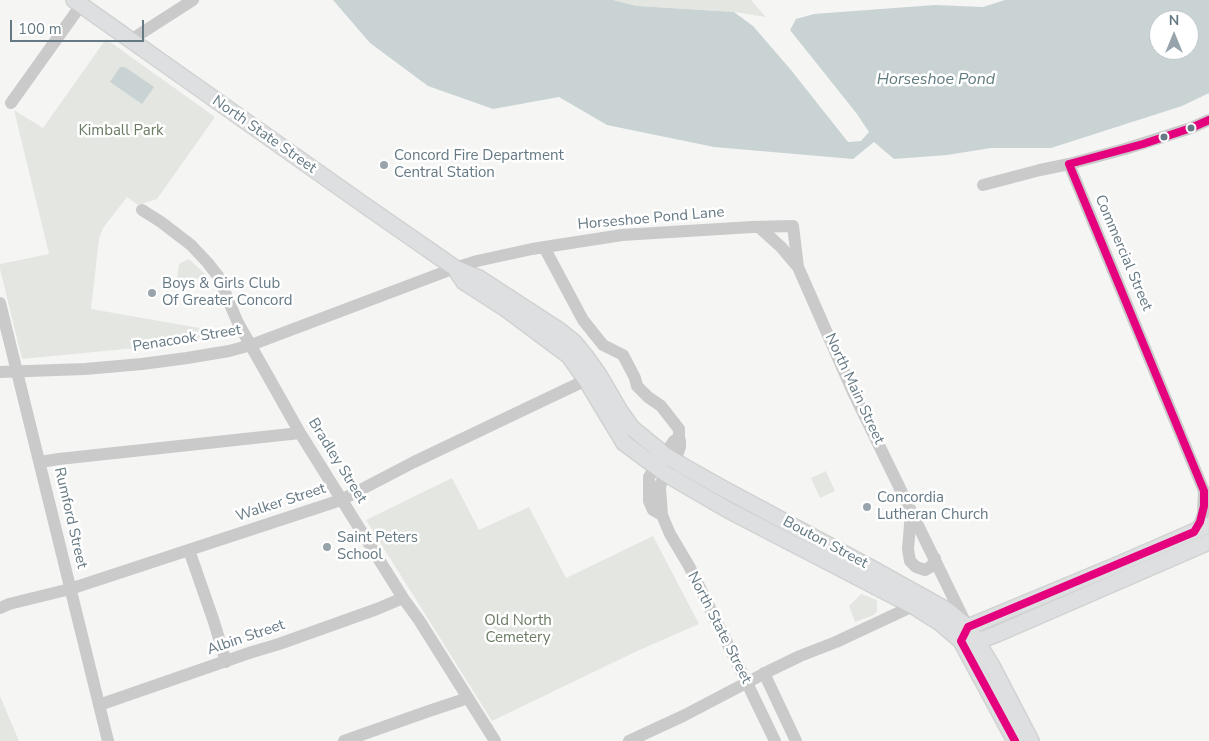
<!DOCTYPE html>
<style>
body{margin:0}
#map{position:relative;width:1209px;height:741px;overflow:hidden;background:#f5f5f4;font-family:"Nunito Sans",sans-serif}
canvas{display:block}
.north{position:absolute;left:1149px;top:10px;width:50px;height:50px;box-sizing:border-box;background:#fff;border:1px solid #c1c9ce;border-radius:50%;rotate:0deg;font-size:14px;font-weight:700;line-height:20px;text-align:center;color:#657984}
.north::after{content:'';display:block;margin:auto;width:18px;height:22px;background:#97a4ab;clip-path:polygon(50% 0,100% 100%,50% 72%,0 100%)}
.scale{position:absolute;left:10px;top:20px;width:134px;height:22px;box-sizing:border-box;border:2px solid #657984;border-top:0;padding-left:6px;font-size:15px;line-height:18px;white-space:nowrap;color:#657984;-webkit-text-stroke:4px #fff;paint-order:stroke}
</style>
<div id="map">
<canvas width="1209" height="741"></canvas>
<div class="north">N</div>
<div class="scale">100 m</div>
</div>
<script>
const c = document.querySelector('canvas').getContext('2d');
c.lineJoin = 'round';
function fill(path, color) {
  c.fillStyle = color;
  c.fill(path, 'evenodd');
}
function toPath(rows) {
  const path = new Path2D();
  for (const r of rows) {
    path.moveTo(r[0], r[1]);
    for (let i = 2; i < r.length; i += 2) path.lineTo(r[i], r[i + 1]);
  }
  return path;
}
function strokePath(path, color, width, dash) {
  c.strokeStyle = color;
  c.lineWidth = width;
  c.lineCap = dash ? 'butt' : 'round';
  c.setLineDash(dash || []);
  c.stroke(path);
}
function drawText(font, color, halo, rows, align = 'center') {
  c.font = font + ' "Nunito Sans",sans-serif';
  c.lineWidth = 5;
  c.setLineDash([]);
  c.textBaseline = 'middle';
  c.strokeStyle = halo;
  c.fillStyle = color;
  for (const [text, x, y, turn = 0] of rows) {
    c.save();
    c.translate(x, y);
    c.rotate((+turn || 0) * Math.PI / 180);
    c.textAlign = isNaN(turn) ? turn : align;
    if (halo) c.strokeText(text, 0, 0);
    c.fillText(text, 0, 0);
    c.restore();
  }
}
const green = toPath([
 [613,0,751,0,766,17,734,12,637,6],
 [106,39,215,117,157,199,138,205,127,197,103,228,99,239,91,309,234,334,146,347,22,359,0,269,0,264,49,254,14,110,43,128],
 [189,259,207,276,207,280,191,278,191,280,177,278,179,264],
 [826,471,835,491,820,498,811,478],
 [452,478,479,530,529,507,566,578,653,536,699,624,635,652,492,721,366,520],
 [861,594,877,600,877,611,874,615,855,622,849,606],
 [0,696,19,741,0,741]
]);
const water = toPath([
 [333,0,613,0,637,6,734,12,753,26,791,70,848,142,861,141,869,132,857,114,790,30,796,19,814,14,935,5,983,7,1005,0,1209,0,1209,93,1182,106,1051,148,991,148,947,155,894,159,874,142,853,159,714,147,607,125,559,97,493,109,428,86,370,43],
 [1159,20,1189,20,1189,50,1159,50],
 [120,67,125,67,154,87,142,104,110,82]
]);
const minor = toPath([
 [131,41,140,34,193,0],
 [11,103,81,5],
 [1069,164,1204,491,1203,514,1200,522,1194,532],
 [983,185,1040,170,1069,164,1125,149,1191,128,1209,120],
 [142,210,161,222,191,245,207,262,218,276,238,323,300,433,403,598,419,620,495,741],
 [759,227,781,247,798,267,853,392,967,626],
 [544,247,583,320,603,345,623,355,635,378,637,386,648,397,661,406,679,429,679,438,680,441,680,447,675,461,661,483,660,488,662,515,670,534,689,566,747,683,775,741],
 [0,303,108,741],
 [0,372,85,369,142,364,187,358,229,351,251,345,455,268,477,261,532,249,622,235,752,227,793,226,798,267],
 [40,462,59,459,300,433],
 [911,512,908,549,910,561,916,567,925,570,932,566,935,558],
 [662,515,653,510,649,501,649,477,674,441,679,438],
 [189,550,214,622,226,662],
 [0,608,9,604,70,589,341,500,414,462,586,380],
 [764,673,796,741],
 [99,705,249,653,279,644,377,609,403,598],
 [344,741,429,711,468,698],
 [629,741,683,716,769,671,800,656,836,642,913,606]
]);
const major = toPath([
 [74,0,360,202,455,268,479,278,559,330,574,342,587,358,599,375,620,411,632,428,665,455,683,466,724,489,873,569,947,610,968,627,992,666,1031,741],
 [456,270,464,282,506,309,569,356,586,380,624,443,655,466,666,474,728,510,913,606,940,623,961,641,1015,741],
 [964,635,968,627,1117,565,1209,525],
 [968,641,978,641,997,634,1209,542]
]);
const bus1 = toPath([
 [1015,741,961,641,968,627,1194,532,1200,522,1204,506,1204,491,1069,164,1143,144,1191,128,1209,120]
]);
const markers = [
 [1191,128,4.5,"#657984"],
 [1164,137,4.5,"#657984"],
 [384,165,5,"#97a4ab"],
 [152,293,5,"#97a4ab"],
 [867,507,5,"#97a4ab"],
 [327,547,5,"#97a4ab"]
];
const parkNames = [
 ["Kimball Park",121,131],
 ["Old North",518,621],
 ["Cemetery",518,638]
];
const streetNames = [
 ["North State Street",264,135,35],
 ["Horseshoe Pond Lane",651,219,-5],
 ["Commercial Street",1123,253,67],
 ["Penacook Street",187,339,-9],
 ["North Main Street",854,389,65],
 ["Bradley Street",337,461,58],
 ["Walker Street",281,503,-18],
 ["Rumford Street",70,518,77],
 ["Bouton Street",825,543,28],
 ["North State Street",719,628,63],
 ["Albin Street",246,638,-19]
];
const poiNames = [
 ["Concord Fire Department",394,156],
 ["Central Station",394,173],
 ["Boys & Girls Club",162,284],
 ["Of Greater Concord",162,301],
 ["Concordia",877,498],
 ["Lutheran Church",877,515],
 ["Saint Peters",337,538],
 ["School",337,555]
];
const waterNames = [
 ["Horseshoe Pond",936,80]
];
fill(green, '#e4e7e1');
fill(water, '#c9d3d4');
strokePath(major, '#d1d2d2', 18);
strokePath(minor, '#cacacb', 12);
strokePath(major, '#dedfe0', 15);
strokePath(bus1, '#e5007d', 8);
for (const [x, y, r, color] of markers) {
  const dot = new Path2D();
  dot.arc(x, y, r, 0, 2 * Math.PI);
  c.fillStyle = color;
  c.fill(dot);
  strokePath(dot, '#fff', 2);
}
drawText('15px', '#6b7b64', '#fff', parkNames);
drawText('15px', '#657984', '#fff', streetNames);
drawText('15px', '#657984', '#fff', poiNames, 'left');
drawText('italic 16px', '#607b80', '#fff', waterNames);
</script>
